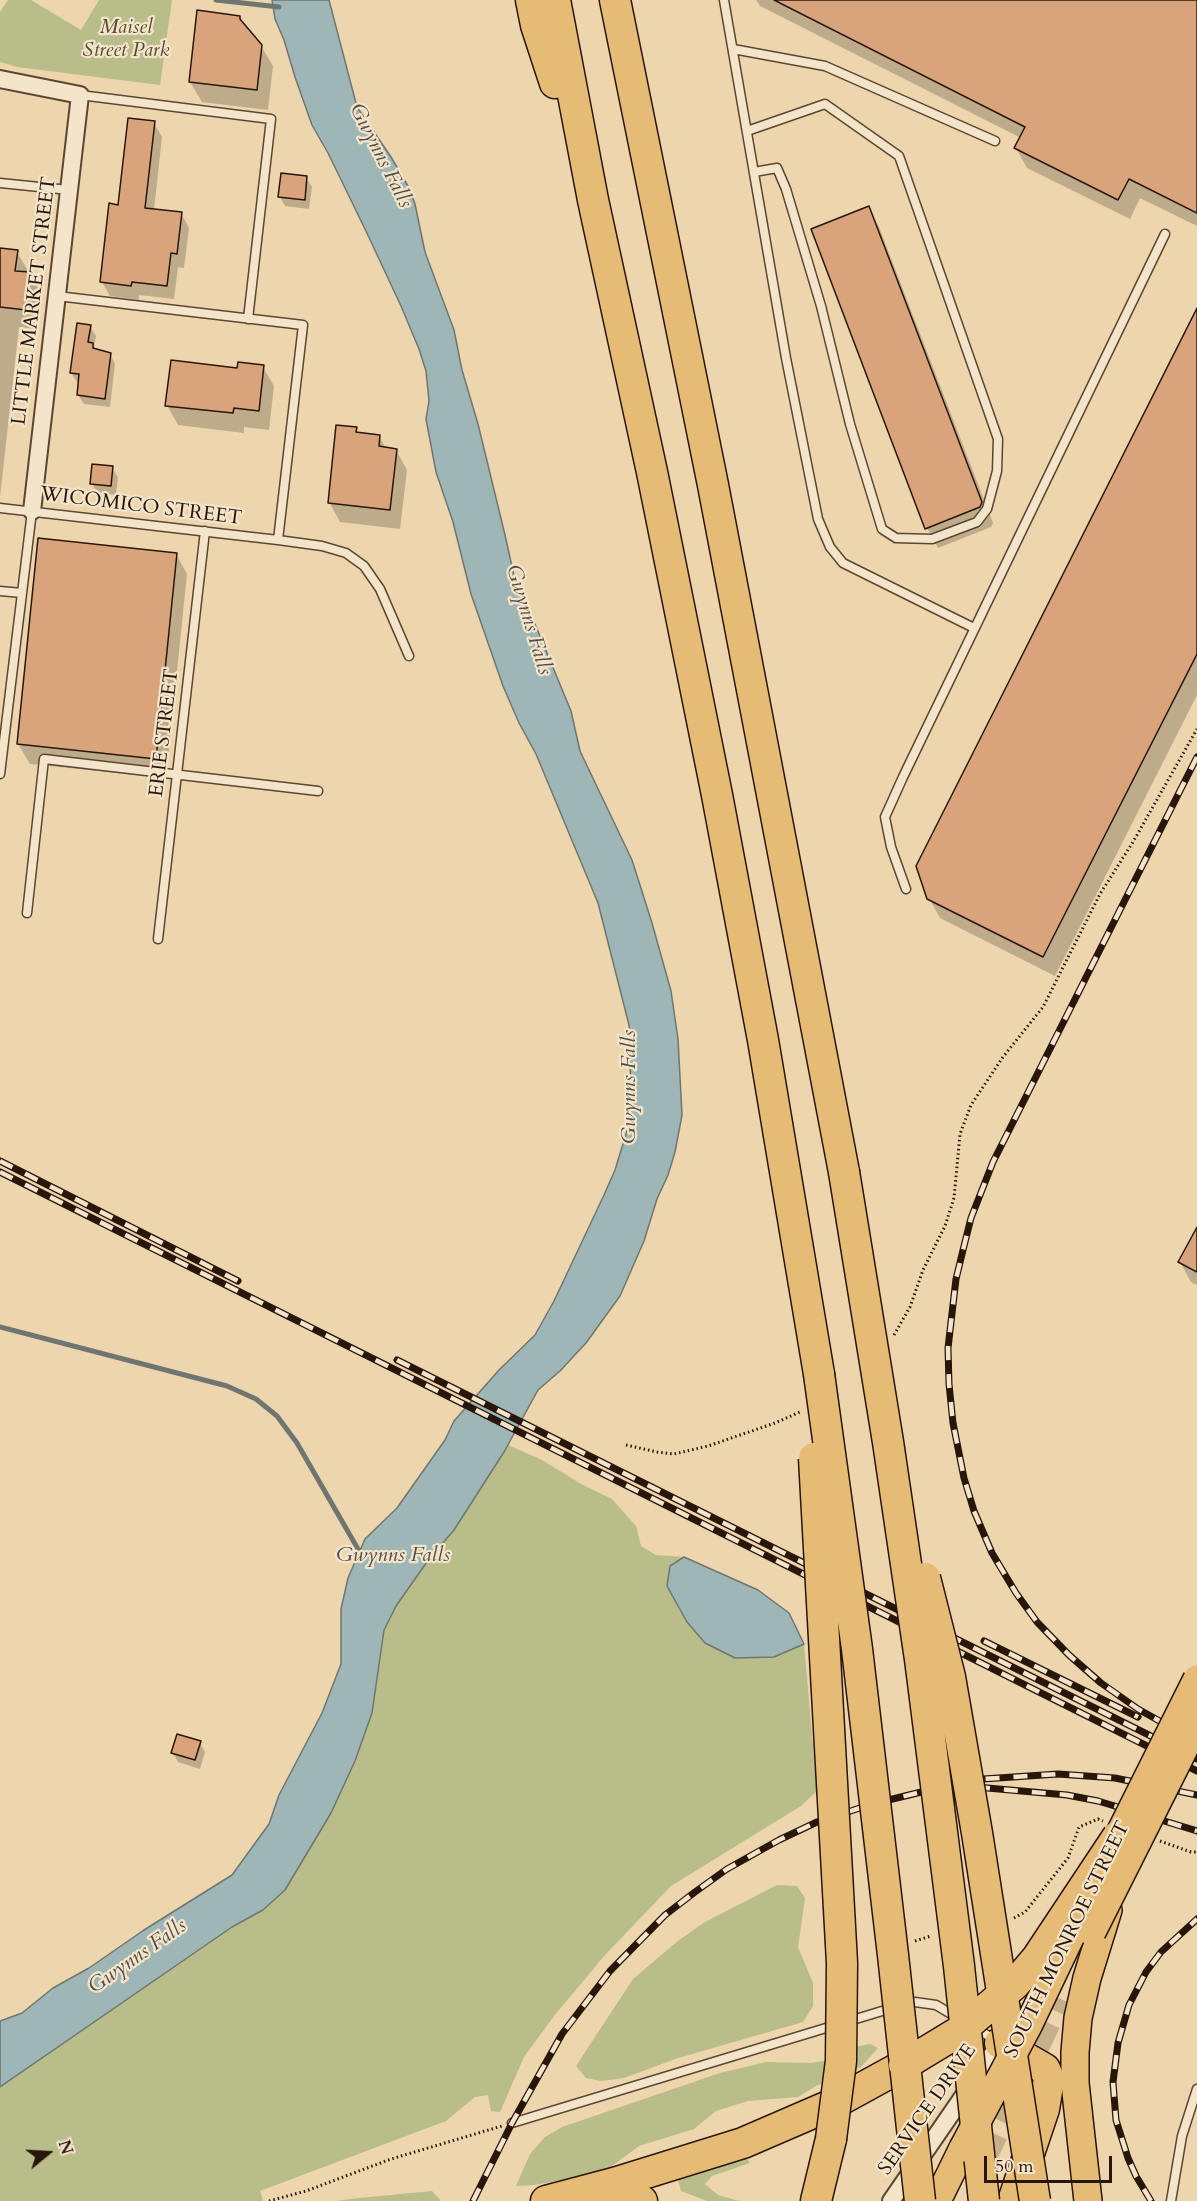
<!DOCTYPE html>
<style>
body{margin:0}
#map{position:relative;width:1197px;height:2201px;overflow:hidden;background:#edd6ad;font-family:Cardo,serif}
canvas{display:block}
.north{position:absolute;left:18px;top:2123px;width:60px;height:60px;-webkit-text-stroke:4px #f3e4ca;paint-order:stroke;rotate:72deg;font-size:16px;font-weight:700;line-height:24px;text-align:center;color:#29160a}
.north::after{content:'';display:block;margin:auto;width:21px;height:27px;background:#29160a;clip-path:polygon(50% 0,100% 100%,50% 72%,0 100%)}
.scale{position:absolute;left:984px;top:2156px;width:128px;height:27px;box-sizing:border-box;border:3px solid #29160a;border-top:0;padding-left:8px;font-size:18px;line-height:21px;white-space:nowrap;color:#29160a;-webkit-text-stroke:4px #f3e4ca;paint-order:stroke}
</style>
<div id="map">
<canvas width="1197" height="2201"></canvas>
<div class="north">N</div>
<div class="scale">50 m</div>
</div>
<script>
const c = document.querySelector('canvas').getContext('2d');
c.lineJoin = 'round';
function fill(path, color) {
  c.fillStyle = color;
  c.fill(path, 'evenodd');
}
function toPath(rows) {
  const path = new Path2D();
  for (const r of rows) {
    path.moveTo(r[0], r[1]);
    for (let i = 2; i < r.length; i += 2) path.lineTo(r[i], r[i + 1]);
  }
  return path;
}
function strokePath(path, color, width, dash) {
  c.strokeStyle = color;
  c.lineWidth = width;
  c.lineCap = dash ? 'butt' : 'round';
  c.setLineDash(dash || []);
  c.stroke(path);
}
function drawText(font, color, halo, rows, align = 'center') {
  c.font = font + ' Cardo,serif';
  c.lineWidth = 4.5;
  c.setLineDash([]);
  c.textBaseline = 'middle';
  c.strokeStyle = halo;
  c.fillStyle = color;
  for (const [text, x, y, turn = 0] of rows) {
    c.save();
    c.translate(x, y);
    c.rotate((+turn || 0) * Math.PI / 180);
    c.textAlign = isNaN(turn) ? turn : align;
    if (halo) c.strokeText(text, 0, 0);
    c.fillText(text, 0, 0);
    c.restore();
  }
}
const green = toPath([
 [8,0,31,0,81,30,99,0,172,0,160,85,17,67,0,62,0,12],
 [508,1445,542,1460,581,1484,612,1499,636,1526,641,1546,656,1555,684,1557,670,1566,705,1643,735,1658,774,1657,804,1644,817,1791,801,1806,671,1886,605,1955,554,2016,524,2057,500,2112,491,2111,488,2095,475,2097,446,2121,260,2191,263,2201,0,2201,0,2087,232,1927,263,1911,285,1890,331,1813,355,1761,372,1713,384,1630,396,1606,429,1559,454,1530],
 [777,1885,797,1886,805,1898,798,1947,813,1983,813,2006,803,2022,675,2059,624,2078,601,2081,586,2078,576,2066,633,1979,679,1940,705,1922],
 [870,2044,878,2048,861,2067,816,2086,798,2097,748,2101,716,2111,694,2129,639,2146,604,2172,535,2185,516,2186,530,2154,545,2137,562,2127,720,2073,766,2062,811,2063,823,2061,855,2047],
 [745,2156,750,2163,712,2176,705,2184,718,2195,739,2201,707,2201,681,2191,678,2180],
 [432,2191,441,2201,337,2201,349,2199]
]);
const water = toPath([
 [272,0,329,0,357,107,391,157,409,188,415,204,425,252,454,330,462,370,478,424,505,535,517,589,535,624,571,711,580,751,632,860,652,923,671,991,678,1039,682,1115,675,1152,668,1175,657,1199,644,1241,620,1296,586,1343,560,1371,538,1390,504,1452,454,1530,429,1559,396,1606,384,1630,372,1713,355,1761,331,1813,285,1890,263,1910,232,1927,0,2087,0,2021,22,2013,53,1988,89,1968,144,1930,232,1875,269,1824,279,1795,322,1713,341,1664,341,1609,348,1578,365,1539,397,1508,445,1440,454,1421,499,1370,535,1335,554,1301,604,1195,615,1170,629,1124,631,1096,629,1025,598,903,536,754,519,723,503,686,471,594,453,522,436,472,426,419,429,401,426,371,419,349,401,306,365,229,328,153,312,125,295,77,284,40,275,19,272,0],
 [684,1557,758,1590,789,1613,804,1644,774,1657,735,1658,705,1643,687,1622,667,1586,670,1566,684,1557]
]);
const shadow = toPath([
 [756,0,1197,0,1197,226,1140,198,1130,219,1027,168,1016,148,1021,138,760,6],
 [261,46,273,66,268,110,202,102,190,82],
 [154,123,162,137,154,210,181,213,189,228,184,268,178,267,174,299,139,295,139,300,110,296,102,282,120,206],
 [306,178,312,187,309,209,285,206,280,197],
 [868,207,879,227,993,523,991,527,938,548,927,528],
 [0,250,17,252,41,293,37,329,19,327,0,497],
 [1197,311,1197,695,1055,976,940,918,929,898],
 [90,326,96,336,94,347,96,351,110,354,115,364,110,407,84,404,78,395,79,382,77,382,71,373],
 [263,367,274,386,269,430,244,427,244,433,178,425,167,405,239,369],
 [356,429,359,434,379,436,386,449,396,450,407,470,400,529,340,522,329,502],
 [112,468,118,477,116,495,97,493,92,483],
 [176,554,187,574,166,778,30,764,18,744],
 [1197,1230,1197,1285,1191,1282,1180,1262],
 [200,1743,205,1752,200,1769,178,1762,173,1753]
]);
const stream = toPath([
 [216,0,279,7],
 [0,1327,227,1386,256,1399,277,1416,297,1443,362,1556]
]);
const building = toPath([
 [774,0,1197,0,1197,213,1129,179,1118,200,1014,148,1025,127,774,0],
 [197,10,240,16,240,19,262,45,257,90,189,82,197,10],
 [128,118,155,121,145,208,182,212,177,254,171,253,167,286,132,282,131,286,100,282,109,203,118,205,128,118],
 [281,173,307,176,305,200,278,197,281,173],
 [869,206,982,502,980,507,925,529,811,229,869,206],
 [0,248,18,250,15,271,31,272,26,310,0,307,0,248],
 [1197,308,1197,654,1043,957,927,899,916,866,1197,308],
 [77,323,91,325,88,342,93,343,93,348,111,353,105,399,77,395,79,374,70,373,77,323],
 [171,360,237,368,238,362,264,365,259,411,234,408,233,413,165,406,171,360],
 [336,425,357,427,356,432,380,435,379,446,397,449,390,510,328,503,336,425],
 [92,464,113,466,111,486,90,484,92,464],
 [38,538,177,553,156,759,17,744,38,538],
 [1197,1227,1197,1272,1178,1262,1197,1227],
 [177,1734,201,1741,195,1760,171,1753,177,1734]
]);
const primaryTunnel = toPath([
 [983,2158,1059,1998]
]);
const path = toPath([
 [894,1335,910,1307,923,1270,945,1226,954,1198,960,1134,971,1105,1003,1057,1043,1007,1100,894,1133,842,1197,729],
 [626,1445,657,1452,674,1454,708,1446,775,1423,802,1411],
 [1160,1841,1191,1852,1197,1852],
 [1014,1918,1025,1912,1068,1858,1079,1827,1098,1819,1103,1821],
 [915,1941,931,1936],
 [269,2201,306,2191,391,2159,502,2126]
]);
const lane = toPath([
 [724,0,786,358,818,519,830,547,843,563,974,628],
 [733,49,825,66,995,141],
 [80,95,271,119,248,319],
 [747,131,825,104,899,156,998,439,997,471,987,509,977,522,932,539,896,538,882,529,850,424,821,306,786,189,777,168,754,172],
 [0,183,69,190],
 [57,296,303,325,278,540],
 [0,508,278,540,322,546,346,553,364,566,380,589,409,656],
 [0,591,22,593],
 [0,774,32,511],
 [906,889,891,847,885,817,903,777,1165,234],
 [27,913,44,759,318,791],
 [158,939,205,531],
 [972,2026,997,2041],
 [512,2123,902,2005,915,2002,936,2005,958,2018],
 [1171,2201,1182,2136,1197,2089]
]);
const street = toPath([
 [0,79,80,95,32,511],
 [891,2201,1000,2043]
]);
const primary = toPath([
 [937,2201,963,2148],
 [1088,2201,1075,2083,1075,2052,1078,2018,1087,1978,1108,1910]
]);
const highway = toPath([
 [531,0,536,25,555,83],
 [555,0,593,200,652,472,717,795,763,1040,819,1374],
 [615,0,713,485,844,1172],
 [1000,2043,1045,2069,1049,2079,1044,2109,1013,2201],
 [592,2200,621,2199,642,2201],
 [546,2201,614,2183,743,2143,831,2105,904,2065],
 [816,2201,831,2139]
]);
const rail = toPath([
 [1197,757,993,1162,971,1218,964,1246,956,1279,948,1348,949,1384,953,1423,964,1478,974,1511,992,1553,1016,1593,1037,1622,1069,1655,1101,1683,1138,1709,1197,1742],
 [0,1161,238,1281],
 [0,1172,1197,1771],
 [397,1360,1197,1759],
 [984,1641,1138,1717],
 [976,1787,1067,1795,1098,1801,1197,1831],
 [473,2201,512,2123,562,2034,610,1971,665,1915,695,1892,727,1869,779,1840,817,1822,872,1804,946,1786,983,1779,1058,1774,1115,1778,1197,1795],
 [1151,2201,1136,2176,1128,2158,1116,2120,1113,2082,1118,2043,1129,2005,1146,1972,1161,1952,1197,1919]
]);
const primaryBridge = toPath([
 [1109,1855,1197,1679],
 [1092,1932,1197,1723],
 [963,2148,1028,2026,1089,1898]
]);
const highwayBridge = toPath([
 [844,1172,888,1442,920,1659,959,1966,984,2201],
 [819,1374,857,1649,893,1955,920,2201],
 [814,1458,842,1963,841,2061,831,2139],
 [925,1578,950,1677,977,1833,1035,2201],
 [904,2065,960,2031,1015,1984,1037,1958,1118,1836]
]);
const parkNames = [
 ["Maisel",126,28],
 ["Street Park",126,51]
];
const streetNames = [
 ["LITTLE MARKET STREET",35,301,-83],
 ["WICOMICO STREET",141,507,7],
 ["ERIE STREET",165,733,-83],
 ["SOUTH MONROE STREET",1068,1940,-64],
 ["SERVICE DRIVE",928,2110,-55]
];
const waterNames = [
 ["Gwynns Falls",380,156,63],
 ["Gwynns Falls",528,620,73],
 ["Gwynns Falls",630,1087,-90],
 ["Gwynns Falls",393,1556],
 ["Gwynns Falls",138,1957,-35]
];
fill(green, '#b9bd89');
fill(water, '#9eb6b5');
strokePath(water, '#6f7671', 1.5);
fill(shadow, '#0003');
strokePath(stream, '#6f7671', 5);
fill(building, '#d9a37b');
strokePath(building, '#29160a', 1.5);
strokePath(primaryTunnel, '#c6b08c', 27, [27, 14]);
strokePath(lane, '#5a4633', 11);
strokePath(street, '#5a4633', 20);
strokePath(primary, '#29160a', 30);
strokePath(highway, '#29160a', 33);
strokePath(path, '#29160a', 3, [1.5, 3]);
strokePath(lane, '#f3e4ca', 8);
strokePath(street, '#f3e4ca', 16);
strokePath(primary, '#e6bb76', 27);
strokePath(highway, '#e6bb76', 30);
strokePath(rail, '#29160a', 7);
strokePath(rail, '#f3e4ca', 4.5, [14]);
strokePath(primaryBridge, '#29160a', 30, []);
strokePath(highwayBridge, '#29160a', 33, []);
strokePath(primaryBridge, '#e6bb76', 27);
strokePath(highwayBridge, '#e6bb76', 30);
drawText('italic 20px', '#544830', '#f3e4ca', parkNames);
drawText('20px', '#29160a', '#f3e4ca', streetNames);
drawText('italic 21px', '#524e46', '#f3e4ca', waterNames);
</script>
